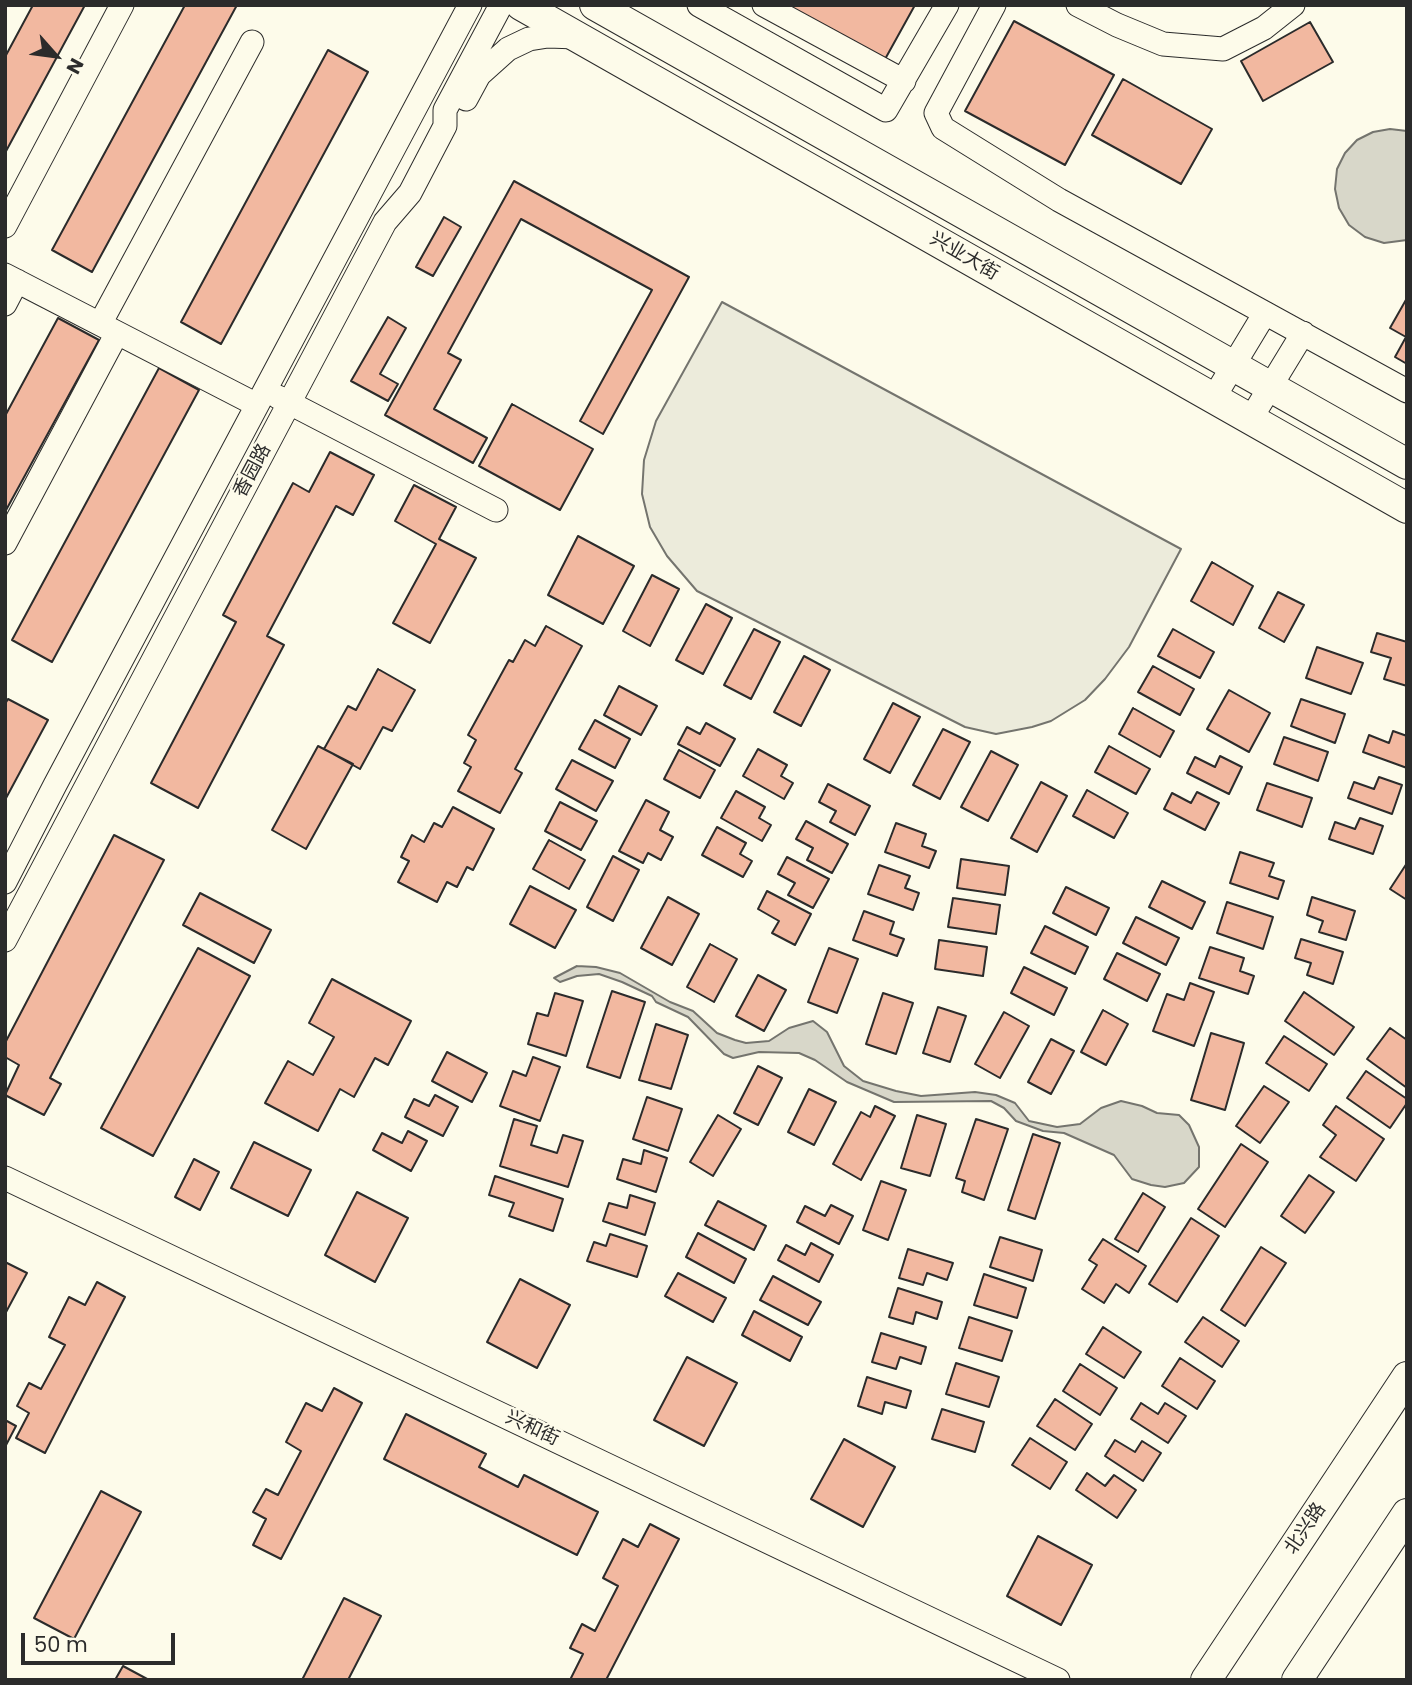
<!DOCTYPE html>
<meta charset="utf-8">
<style>
body{margin:0}
#map{position:relative;width:1412px;height:1685px;overflow:hidden;background:#fdfbea;font-family:Poppins,sans-serif}
canvas{display:block}
.frame{position:absolute;inset:0;border:7px solid #2b2b2b;pointer-events:none}
.north{position:absolute;left:21px;top:21px;width:70px;height:70px;-webkit-text-stroke:5px #fdfbea;paint-order:stroke;rotate:118deg;font-size:19px;font-weight:700;line-height:28px;text-align:center;color:#2b2b2b}
.north::after{content:'';display:block;margin:auto;width:24px;height:32px;background:#2b2b2b;clip-path:polygon(50% 0,100% 100%,50% 72%,0 100%)}
.scale{position:absolute;left:21px;top:1633px;width:154px;height:32px;box-sizing:border-box;border:4px solid #2b2b2b;border-top:0;padding-left:9px;font-size:21px;line-height:24px;white-space:nowrap;color:#2b2b2b;-webkit-text-stroke:5px #fdfbea;paint-order:stroke}
</style>
<div id="map">
<canvas width="1412" height="1685"></canvas>
<div class="frame"></div>
<div class="north">N</div>
<div class="scale">50 m</div>
</div>
<script>
const c = document.querySelector('canvas').getContext('2d');
c.lineJoin = 'round';
function fill(path, color) {
  c.fillStyle = color;
  c.fill(path, 'evenodd');
}
function toPath(rows) {
  const path = new Path2D();
  for (const r of rows) {
    path.moveTo(r[0], r[1]);
    for (let i = 2; i < r.length; i += 2) path.lineTo(r[i], r[i + 1]);
  }
  return path;
}
function strokePath(path, color, width, dash) {
  c.strokeStyle = color;
  c.lineWidth = width;
  c.lineCap = dash ? 'butt' : 'round';
  c.setLineDash(dash || []);
  c.stroke(path);
}
function drawText(font, color, halo, rows, align = 'center') {
  c.font = font + ' Poppins,"Noto Sans SC",sans-serif';
  c.lineWidth = 5;
  c.setLineDash([]);
  c.textBaseline = 'middle';
  c.strokeStyle = halo;
  c.fillStyle = color;
  for (const [text, x, y, turn = 0] of rows) {
    c.save();
    c.translate(x, y);
    c.rotate((+turn || 0) * Math.PI / 180);
    c.textAlign = isNaN(turn) ? turn : align;
    if (halo) c.strokeText(text, 0, 0);
    c.fillText(text, 0, 0);
    c.restore();
  }
}
const green = toPath([
 [722,302,1181,549,1129,647,1105,679,1085,700,1051,721,1032,727,996,734,965,727,697,591,667,556,650,527,642,494,644,460,656,421,722,302]
]);
const water = toPath([
 [1390,129,1407,131,1407,240,1384,243,1365,237,1349,225,1339,208,1335,189,1337,169,1345,153,1357,140,1373,132,1390,129],
 [577,966,596,967,620,973,670,1002,693,1011,717,1033,735,1040,746,1043,769,1041,789,1028,813,1021,827,1032,844,1066,863,1081,896,1091,921,1096,975,1092,996,1095,1015,1103,1029,1121,1057,1127,1080,1124,1101,1108,1121,1101,1142,1106,1157,1113,1179,1115,1189,1125,1199,1147,1199,1167,1184,1183,1165,1187,1151,1185,1132,1179,1114,1155,1064,1133,1043,1131,1016,1121,1004,1108,991,1101,894,1102,847,1082,815,1060,799,1053,759,1052,733,1058,724,1054,688,1017,656,1002,652,996,622,982,599,974,577,976,560,982,554,978,577,966]
]);
const building = toPath([
 [33,5,85,5,5,153,5,57,33,5],
 [185,5,237,5,92,272,52,250,185,5],
 [781,5,915,5,884,61,781,5],
 [1014,21,1114,75,1065,165,965,111,1014,21],
 [1310,22,1333,62,1263,101,1241,61,1310,22],
 [328,50,368,72,221,344,181,322,328,50],
 [1123,79,1212,129,1181,184,1092,135,1123,79],
 [514,181,689,277,603,434,580,421,652,290,521,219,448,353,461,360,434,409,487,438,473,463,385,415,514,181],
 [444,217,461,227,433,276,416,267,444,217],
 [1407,298,1407,364,1395,357,1406,337,1390,328,1407,298],
 [388,317,406,328,380,374,398,384,388,401,351,381,388,317],
 [58,318,99,340,5,512,5,416,58,318],
 [159,368,199,390,52,662,12,640,159,368],
 [512,404,593,449,560,510,479,466,512,404],
 [330,452,374,475,353,515,336,506,267,636,284,645,198,808,151,783,236,622,223,615,293,483,309,492,330,452],
 [414,485,456,507,439,539,476,558,430,643,393,623,436,544,395,521,414,485],
 [578,536,634,566,603,624,548,595,578,536],
 [1212,562,1253,586,1233,625,1191,601,1212,562],
 [652,575,679,589,650,646,623,631,652,575],
 [1278,592,1304,605,1284,642,1259,628,1278,592],
 [706,604,732,618,703,674,676,660,706,604],
 [546,626,582,646,515,769,522,773,500,813,458,791,471,767,464,763,476,740,468,735,509,660,513,662,525,640,535,646,546,626],
 [754,629,780,642,751,699,724,685,754,629],
 [1173,629,1214,652,1200,678,1158,656,1173,629],
 [1377,633,1407,642,1407,686,1384,679,1391,658,1371,652,1377,633],
 [1317,647,1363,663,1351,694,1306,678,1317,647],
 [804,656,830,670,801,726,774,712,804,656],
 [1153,666,1194,689,1180,715,1138,692,1153,666],
 [378,669,415,690,392,731,383,727,360,769,324,749,348,706,356,710,378,669],
 [619,686,657,706,641,735,604,715,619,686],
 [1229,690,1270,713,1249,752,1207,729,1229,690],
 [8,699,48,720,5,800,5,704,8,699],
 [1301,699,1345,714,1335,743,1291,726,1301,699],
 [893,703,920,717,890,773,864,759,893,703],
 [1133,708,1174,731,1160,757,1119,734,1133,708],
 [595,720,630,739,615,768,579,749,595,720],
 [706,723,735,739,720,766,678,744,687,727,700,734,706,723],
 [943,729,970,742,940,799,913,785,943,729],
 [1393,731,1407,736,1407,768,1363,752,1369,735,1389,743,1393,731],
 [1284,737,1328,752,1318,781,1274,764,1284,737],
 [318,746,353,764,306,849,272,830,318,746],
 [1109,746,1150,769,1136,794,1095,772,1109,746],
 [758,749,787,765,781,776,793,783,784,799,743,776,758,749],
 [679,750,715,770,700,798,664,779,679,750],
 [991,751,1018,765,988,821,961,807,991,751],
 [1220,756,1242,767,1229,794,1187,773,1195,757,1215,767,1220,756],
 [572,760,613,781,596,811,556,789,572,760],
 [1379,777,1402,785,1392,814,1348,798,1354,782,1374,789,1379,777],
 [1041,782,1067,796,1037,852,1011,838,1041,782],
 [1267,783,1312,798,1302,827,1257,810,1267,783],
 [828,784,870,806,855,835,830,822,836,811,819,802,828,784],
 [1087,790,1128,813,1114,838,1073,816,1087,790],
 [736,791,765,807,759,818,771,825,762,841,721,818,736,791],
 [1197,792,1219,803,1205,830,1164,809,1172,793,1191,803,1197,792],
 [646,800,669,812,660,830,673,837,661,860,648,853,643,863,619,851,646,800],
 [560,802,597,821,581,850,545,831,560,802],
 [453,807,494,829,473,870,467,867,457,887,447,882,437,902,398,882,409,861,401,857,412,835,424,842,434,823,442,827,453,807],
 [1360,818,1383,826,1373,854,1329,839,1335,822,1355,829,1360,818],
 [806,821,848,844,832,873,807,860,813,848,796,839,806,821],
 [896,823,926,834,922,846,936,851,929,868,885,852,896,823],
 [717,827,746,843,740,854,752,861,743,877,702,855,717,827],
 [114,835,164,860,50,1078,61,1084,44,1115,5,1095,19,1065,5,1057,5,1043,114,835],
 [549,840,585,860,569,889,533,869,549,840],
 [1240,852,1274,863,1269,876,1284,881,1278,899,1230,883,1240,852],
 [613,856,639,870,613,921,587,907,613,856],
 [787,857,829,879,813,908,788,895,795,883,778,874,787,857],
 [961,859,1009,866,1005,895,957,888,961,859],
 [1407,863,1407,900,1390,889,1407,863],
 [879,865,910,876,905,888,919,893,913,910,868,894,879,865],
 [1162,881,1205,902,1192,929,1149,907,1162,881],
 [530,886,576,910,555,948,510,924,530,886],
 [1066,887,1109,908,1096,935,1053,913,1066,887],
 [767,891,811,914,795,945,772,933,779,921,758,909,767,891],
 [200,893,271,930,254,963,183,925,200,893],
 [668,897,699,914,672,965,641,948,668,897],
 [1312,897,1355,911,1346,940,1319,932,1323,921,1307,915,1312,897],
 [953,898,1000,905,996,934,948,927,953,898],
 [1227,902,1273,917,1263,949,1217,933,1227,902],
 [864,911,894,922,890,934,904,939,897,956,853,940,864,911],
 [1136,917,1179,938,1166,965,1123,943,1136,917],
 [1045,926,1088,947,1075,974,1031,953,1045,926],
 [1301,939,1343,952,1333,984,1307,975,1311,963,1295,958,1301,939],
 [939,940,987,947,983,976,935,969,939,940],
 [710,944,737,959,714,1002,687,987,710,944],
 [1210,947,1244,958,1240,971,1254,976,1248,994,1199,978,1210,947],
 [198,948,250,976,153,1156,101,1128,198,948],
 [829,948,858,959,837,1013,808,1002,829,948],
 [1117,953,1160,974,1147,1001,1104,979,1117,953],
 [1024,967,1067,988,1054,1015,1011,993,1024,967],
 [758,975,786,990,764,1031,736,1016,758,975],
 [332,979,411,1021,388,1065,375,1058,354,1097,340,1089,318,1131,265,1103,288,1061,313,1075,334,1037,309,1023,332,979],
 [1190,983,1214,992,1194,1046,1153,1031,1167,994,1184,1000,1190,983],
 [612,991,645,1002,620,1078,587,1067,612,991],
 [1304,992,1354,1027,1334,1055,1285,1021,1304,992],
 [555,993,583,1001,566,1056,528,1044,537,1013,548,1016,555,993],
 [883,993,913,1003,896,1054,866,1044,883,993],
 [938,1007,966,1016,950,1062,923,1053,938,1007],
 [1103,1010,1128,1024,1106,1065,1081,1052,1103,1010],
 [1004,1012,1029,1026,1000,1078,975,1064,1004,1012],
 [656,1024,688,1035,671,1089,639,1080,656,1024],
 [1390,1028,1407,1040,1407,1088,1367,1059,1390,1028],
 [1211,1033,1244,1043,1225,1110,1191,1100,1211,1033],
 [1284,1036,1327,1064,1309,1091,1266,1063,1284,1036],
 [1051,1039,1074,1051,1051,1094,1028,1082,1051,1039],
 [447,1052,487,1073,472,1102,432,1081,447,1052],
 [533,1057,560,1067,540,1121,500,1106,513,1071,526,1076,533,1057],
 [758,1066,782,1078,758,1125,734,1113,758,1066],
 [1366,1071,1407,1099,1407,1103,1390,1128,1347,1098,1366,1071],
 [1264,1086,1289,1102,1260,1143,1236,1126,1264,1086],
 [809,1089,836,1102,814,1145,788,1132,809,1089],
 [435,1095,458,1107,443,1136,405,1117,414,1099,429,1106,435,1095],
 [647,1097,682,1109,668,1151,633,1139,647,1097],
 [875,1106,895,1116,861,1180,833,1164,861,1112,870,1117,875,1106],
 [1336,1106,1384,1139,1356,1181,1320,1157,1336,1135,1323,1125,1336,1106],
 [718,1115,741,1129,713,1176,690,1162,718,1115],
 [917,1115,946,1124,930,1176,901,1168,917,1115],
 [514,1119,537,1126,531,1145,557,1153,563,1135,583,1141,568,1187,500,1166,514,1119],
 [976,1119,1008,1129,984,1200,962,1192,965,1181,956,1178,976,1119],
 [408,1131,427,1141,411,1171,373,1150,382,1133,402,1143,408,1131],
 [1033,1134,1060,1143,1035,1219,1008,1210,1033,1134],
 [254,1142,311,1170,288,1216,231,1188,254,1142],
 [1241,1144,1268,1162,1225,1227,1198,1209,1241,1144],
 [644,1150,667,1158,656,1192,617,1179,623,1159,641,1164,644,1150],
 [194,1159,219,1172,200,1210,175,1197,194,1159],
 [1309,1175,1334,1192,1305,1233,1281,1216,1309,1175],
 [495,1176,563,1199,553,1231,509,1216,514,1203,489,1195,495,1176],
 [881,1181,906,1190,888,1240,863,1230,881,1181],
 [357,1192,408,1218,375,1282,325,1255,357,1192],
 [1143,1193,1165,1207,1138,1252,1115,1239,1143,1193],
 [630,1195,655,1203,645,1235,603,1221,609,1203,627,1208,630,1195],
 [718,1201,766,1226,754,1250,705,1225,718,1201],
 [831,1205,853,1216,839,1244,797,1222,805,1206,825,1216,831,1205],
 [1191,1218,1219,1236,1177,1302,1149,1284,1191,1218],
 [698,1233,746,1259,734,1283,686,1257,698,1233],
 [610,1234,647,1246,637,1277,587,1261,594,1242,606,1246,610,1234],
 [1000,1237,1042,1250,1033,1281,990,1267,1000,1237],
 [1103,1239,1146,1266,1129,1293,1116,1284,1104,1303,1082,1289,1097,1265,1089,1260,1103,1239],
 [811,1243,833,1255,819,1282,778,1260,786,1245,805,1255,811,1243],
 [1261,1247,1286,1263,1245,1326,1221,1310,1261,1247],
 [908,1249,953,1263,947,1280,927,1273,923,1285,899,1278,908,1249],
 [5,1262,27,1273,5,1314,5,1262],
 [678,1273,726,1298,713,1322,665,1296,678,1273],
 [984,1274,1026,1288,1017,1318,974,1305,984,1274],
 [773,1276,821,1302,808,1325,760,1300,773,1276],
 [520,1279,570,1305,537,1368,487,1342,520,1279],
 [97,1282,125,1297,45,1453,16,1438,29,1413,17,1406,29,1383,41,1389,65,1345,49,1337,69,1297,85,1305,97,1282],
 [898,1288,942,1302,937,1319,916,1312,913,1324,889,1317,898,1288],
 [754,1311,802,1337,790,1361,742,1335,754,1311],
 [969,1317,1012,1331,1002,1361,959,1348,969,1317],
 [1203,1317,1239,1341,1222,1367,1185,1342,1203,1317],
 [1103,1327,1141,1352,1124,1378,1086,1354,1103,1327],
 [881,1333,926,1347,921,1364,900,1357,896,1369,872,1362,881,1333],
 [687,1357,737,1383,704,1446,654,1420,687,1357],
 [1180,1358,1215,1381,1197,1409,1162,1386,1180,1358],
 [956,1363,999,1377,989,1407,946,1394,956,1363],
 [1080,1364,1117,1388,1100,1415,1063,1391,1080,1364],
 [867,1377,911,1391,906,1408,885,1402,882,1414,858,1406,867,1377],
 [334,1388,362,1403,281,1559,253,1545,266,1519,253,1512,266,1489,278,1495,301,1451,286,1442,306,1403,322,1411,334,1388],
 [1055,1399,1092,1424,1075,1450,1037,1426,1055,1399],
 [1141,1403,1158,1414,1165,1403,1186,1416,1168,1443,1131,1419,1141,1403],
 [942,1409,984,1422,975,1452,932,1439,942,1409],
 [406,1414,486,1454,479,1467,518,1487,524,1475,598,1512,577,1555,384,1459,406,1414],
 [5,1420,16,1426,5,1447,5,1420],
 [1030,1438,1067,1462,1050,1489,1012,1465,1030,1438],
 [844,1439,895,1467,863,1527,811,1499,844,1439],
 [1115,1440,1135,1452,1142,1441,1161,1453,1143,1481,1105,1456,1115,1440],
 [1087,1473,1105,1486,1114,1475,1136,1490,1117,1518,1076,1490,1087,1473],
 [101,1491,141,1512,74,1639,34,1618,101,1491],
 [650,1524,679,1539,606,1680,570,1680,583,1654,570,1648,582,1624,595,1631,618,1586,603,1578,623,1539,638,1547,650,1524],
 [1038,1536,1092,1565,1061,1625,1007,1596,1038,1536],
 [344,1598,381,1616,348,1680,302,1680,344,1598],
 [123,1666,149,1680,115,1680,123,1666]
]);
const minor = toPath([
 [699,5,886,110,947,5],
 [764,5,904,81],
 [994,5,936,113,943,128,1059,200,1407,391],
 [1078,5,1117,25,1163,44,1223,49,1264,28,1293,5],
 [466,99,479,75,508,49,529,39,548,36,577,37],
 [5,226,122,5],
 [5,275,257,405],
 [5,304,17,281],
 [100,324,252,42],
 [278,397,496,510],
 [1213,399,1265,313],
 [1250,420,1303,333],
 [5,543,117,333],
 [5,882,55,785,470,5],
 [5,940,385,222,410,193,445,126,445,110,501,5],
 [5,1178,1058,1680]
]);
const major = toPath([
 [521,5,1407,508],
 [595,5,1407,464],
 [1206,1680,1407,1377],
 [1297,1680,1407,1514]
]);
const streetNames = [
 ["兴业大街",964,257,30],
 ["香园路",253,471,-62],
 ["兴和街",532,1429,25],
 ["北兴路",1306,1529,-56]
];
fill(green, '#ecebdb');
strokePath(green, '#74746e', 2);
fill(water, '#d8d7c9');
strokePath(water, '#74746e', 2);
fill(building, '#f2b8a0');
strokePath(building, '#2b2b2b', 2);
strokePath(minor, '#2b2b2b', 25);
strokePath(major, '#2b2b2b', 32);
strokePath(minor, '#fdfbea', 23);
strokePath(major, '#fdfbea', 30);
drawText('19px', '#2b2b2b', '#fdfbea', streetNames);
</script>
